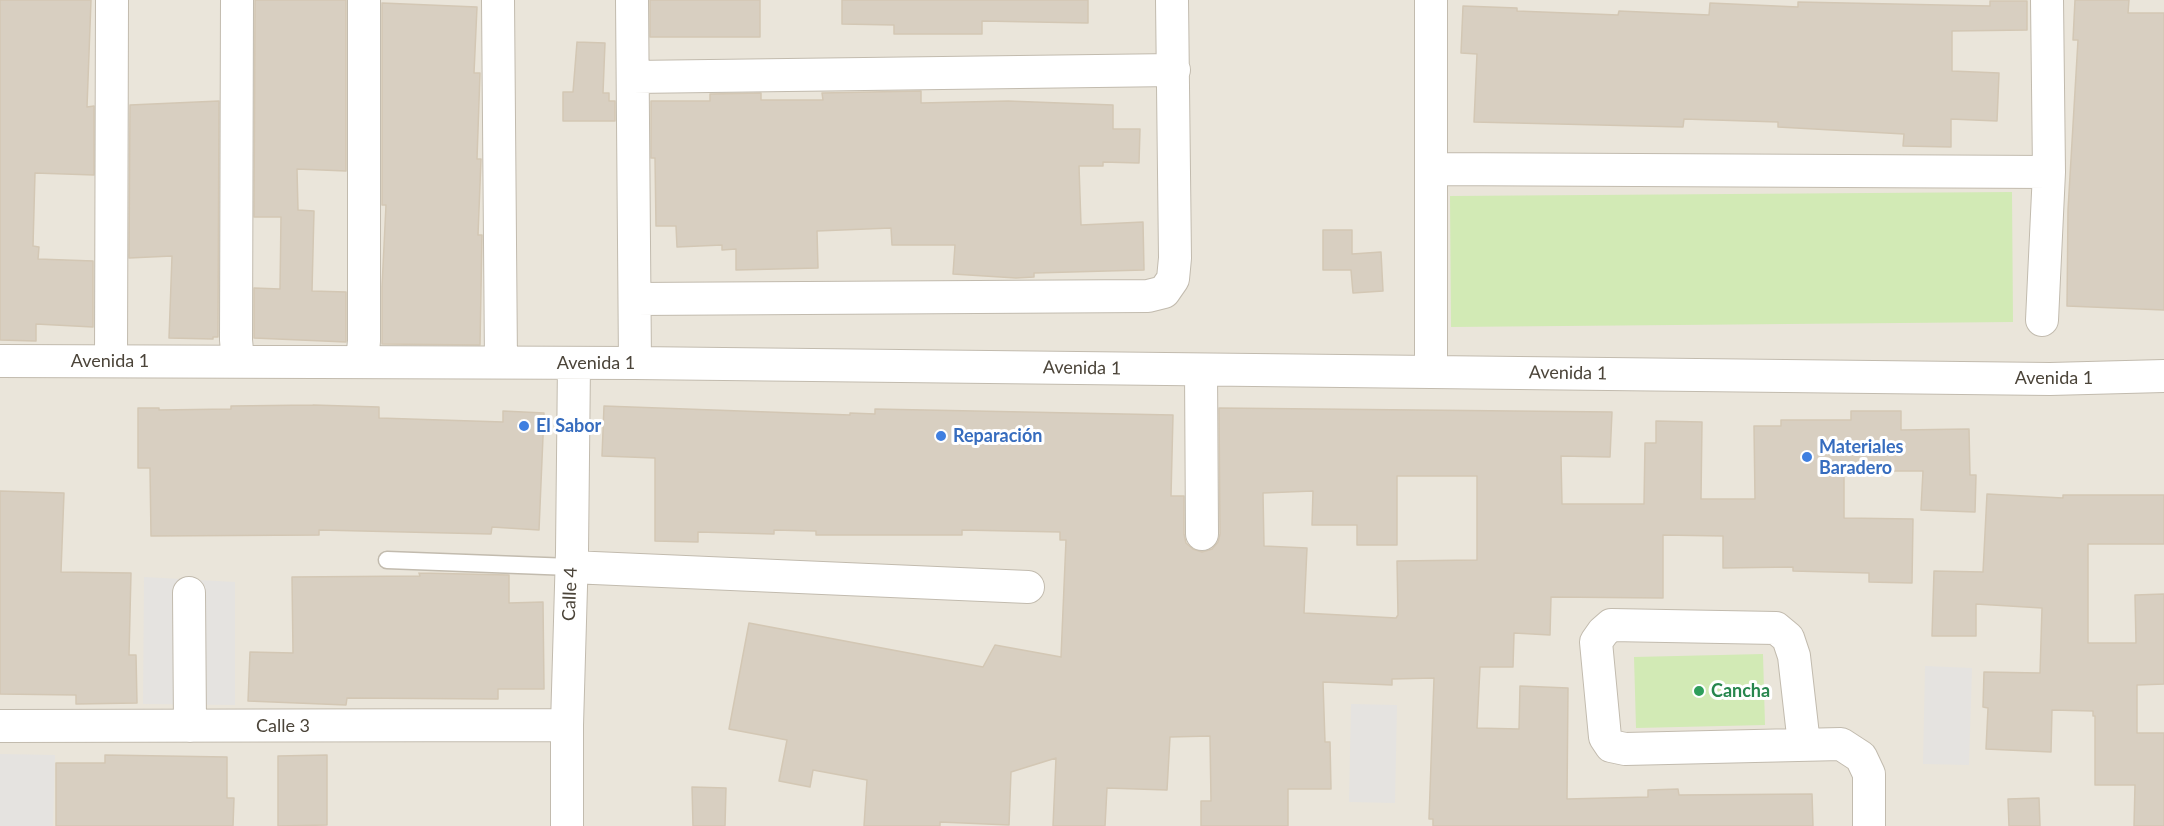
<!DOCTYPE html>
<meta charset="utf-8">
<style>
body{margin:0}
canvas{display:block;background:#f6f3ec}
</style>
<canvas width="2164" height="826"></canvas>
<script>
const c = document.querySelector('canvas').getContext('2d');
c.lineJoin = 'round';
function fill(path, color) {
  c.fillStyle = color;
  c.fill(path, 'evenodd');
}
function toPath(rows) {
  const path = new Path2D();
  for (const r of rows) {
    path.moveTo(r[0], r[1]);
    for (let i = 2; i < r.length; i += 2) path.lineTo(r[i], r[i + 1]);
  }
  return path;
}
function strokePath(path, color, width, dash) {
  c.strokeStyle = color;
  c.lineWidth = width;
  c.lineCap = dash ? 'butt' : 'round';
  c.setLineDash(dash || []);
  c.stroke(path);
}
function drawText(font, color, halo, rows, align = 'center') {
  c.font = font + ' Lato,sans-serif';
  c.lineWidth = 6;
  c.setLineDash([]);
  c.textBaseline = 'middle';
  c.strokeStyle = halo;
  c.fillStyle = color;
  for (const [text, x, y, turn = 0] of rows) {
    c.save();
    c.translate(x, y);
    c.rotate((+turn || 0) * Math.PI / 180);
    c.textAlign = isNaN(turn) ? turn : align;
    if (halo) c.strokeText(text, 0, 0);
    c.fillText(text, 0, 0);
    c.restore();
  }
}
const residential = toPath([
 [0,0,2164,0,2164,826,0,826]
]);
const green = toPath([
 [2012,192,2013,322,1451,327,1450,196],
 [1763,654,1765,725,1636,728,1634,657]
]);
const parking = toPath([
 [144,577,235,582,235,705,143,704],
 [1925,666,1972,668,1969,765,1923,764],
 [1351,704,1397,705,1395,803,1349,802],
 [0,754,55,755,53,826,0,826]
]);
const building = toPath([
 [0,0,91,0,87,107,94,106,94,175,35,173,33,246,39,247,38,259,93,261,93,327,36,324,36,341,0,340,0,0],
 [255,0,346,0,346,171,297,169,298,210,314,211,312,291,346,292,346,342,254,338,254,288,280,289,281,217,254,217,255,0],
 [650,0,760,0,760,37,650,37,650,0],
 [842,0,1088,0,1088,23,982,21,982,34,894,34,894,25,842,24,842,0],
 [2075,0,2129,0,2128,13,2164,13,2164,310,2067,306,2068,210,2078,40,2073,40,2075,0],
 [1990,1,2027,1,2027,30,1952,31,1952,71,1999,73,1997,121,1951,119,1951,147,1903,146,1904,134,1778,127,1778,122,1684,119,1683,127,1474,122,1477,54,1461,53,1463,6,1517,8,1517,11,1618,15,1619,11,1709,15,1710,3,1798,7,1798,2,1990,6,1990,1],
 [382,3,477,7,474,73,480,73,477,159,481,159,478,235,482,235,480,345,382,344,382,287,386,205,382,205,382,3],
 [577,42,605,43,603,93,609,93,609,101,615,101,615,121,563,121,563,92,573,92,577,42],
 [921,91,921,103,1008,101,1113,105,1113,129,1140,129,1139,163,1103,162,1103,166,1079,166,1081,225,1143,222,1144,270,1034,273,1034,277,1016,278,953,274,955,245,892,245,891,228,817,231,818,268,736,270,736,249,722,250,722,245,677,247,676,226,656,226,655,158,651,158,651,101,710,101,710,94,761,93,761,100,823,100,822,93,921,91],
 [219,101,218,337,213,337,213,339,169,338,172,256,129,258,130,105,219,101],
 [1323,230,1352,230,1352,254,1381,252,1383,291,1353,293,1351,270,1323,270,1323,230],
 [313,405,379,407,379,418,503,422,503,411,544,413,539,530,492,527,491,534,319,530,319,535,151,536,150,468,138,468,138,408,159,408,159,410,231,409,231,406,313,405],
 [604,406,850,415,850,413,875,414,875,409,1173,415,1171,496,1184,496,1184,534,1186,543,1193,549,1202,552,1212,549,1218,542,1220,534,1219,408,1612,412,1610,457,1561,456,1562,504,1644,504,1645,443,1656,443,1656,421,1702,422,1701,499,1755,499,1754,426,1781,426,1781,420,1851,420,1851,411,1901,411,1901,430,1969,429,1970,475,1976,475,1975,512,1921,510,1923,471,1844,471,1844,518,1913,519,1912,583,1869,582,1869,573,1793,571,1793,567,1723,568,1723,536,1663,535,1663,598,1551,597,1550,635,1514,633,1513,667,1480,667,1477,728,1519,729,1520,686,1568,688,1567,799,1648,797,1648,790,1678,789,1679,795,1812,794,1813,826,1433,826,1433,819,1429,819,1434,678,1392,679,1392,685,1323,682,1325,742,1330,742,1331,789,1288,789,1288,826,1201,826,1201,801,1211,801,1210,736,1170,737,1167,790,1107,788,1105,826,1053,826,1056,758,1011,772,1009,825,940,822,940,826,864,826,867,780,813,770,810,787,779,781,787,740,729,729,749,623,983,667,995,645,1061,657,1066,540,1060,540,1060,532,962,530,962,535,816,535,816,531,774,530,774,534,698,532,698,542,655,541,655,458,602,456,604,406],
 [1397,476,1477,476,1477,560,1397,561,1398,615,1396,618,1304,613,1307,548,1264,546,1263,493,1313,491,1312,525,1357,525,1357,545,1397,545,1397,476],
 [0,491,64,493,61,572,131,573,129,655,136,655,137,703,76,704,76,695,0,694,0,491],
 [1987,494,2063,498,2063,495,2164,495,2164,544,2088,544,2088,643,2136,643,2135,595,2164,594,2164,684,2137,685,2137,733,2164,733,2164,826,2134,826,2135,785,2095,785,2095,716,2093,716,2093,711,2052,710,2051,752,1986,749,1988,708,1983,707,1984,672,2040,673,2042,608,1976,604,1976,636,1932,636,1934,571,1983,572,1987,494],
 [419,573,509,575,509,603,543,602,544,689,498,689,498,699,347,698,346,705,248,701,250,652,293,653,292,577,420,576,419,573],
 [105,755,227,757,227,798,234,798,233,826,56,826,56,763,105,763,105,755],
 [327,755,327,825,278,826,278,756,327,755],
 [692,787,726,788,725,826,693,826,692,787],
 [2039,798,2040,826,2009,826,2008,799,2039,798]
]);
const lane = toPath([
 [387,560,571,567]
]);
const street = toPath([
 [237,0,236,340,238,361],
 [498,0,501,362],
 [632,0,635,363],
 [1431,0,1431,372],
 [633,77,1174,70],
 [1431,169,2049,172],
 [635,299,1148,296,1164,292,1173,279,1175,258,1172,0],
 [2042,320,2049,172,2047,0],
 [0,361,635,363,2050,379,2164,376],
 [111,361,112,0],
 [362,361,364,341,364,0],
 [1201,370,1202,534],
 [571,567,1028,587],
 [189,593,190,726],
 [0,726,567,725],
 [1804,744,1794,656,1788,638,1776,628,1611,625,1603,632,1596,642,1605,737,1611,746,1625,749,1841,744,1861,757,1869,774,1869,826],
 [567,826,567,725,572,552,574,363]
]);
const markers = [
 [524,426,6,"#3f7fe0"],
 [941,436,6,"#3f7fe0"],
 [1807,457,6,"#3f7fe0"],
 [1699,691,6,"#2e9e5b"]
];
const streetNames = [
 ["Avenida 1",110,361],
 ["Avenida 1",596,363],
 ["Avenida 1",1082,368,1],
 ["Avenida 1",1568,373,1],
 ["Avenida 1",2054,378],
 ["Calle 4",570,594,-88],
 ["Calle 3",283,726]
];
const shopNames = [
 ["El Sabor",536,426],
 ["Reparación",953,436],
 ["Materiales",1819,447],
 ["Baradero",1819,468]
];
const leisureNames = [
 ["Cancha",1711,691]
];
fill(residential, '#eae5da');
fill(green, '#d2eab5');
fill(parking, '#e5e3e0');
fill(building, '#d8cfc1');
strokePath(building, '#d3c7b4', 1.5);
strokePath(lane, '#c2bbae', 19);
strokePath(street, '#c2bbae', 34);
strokePath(lane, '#fff', 16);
strokePath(street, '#fff', 32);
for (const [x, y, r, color] of markers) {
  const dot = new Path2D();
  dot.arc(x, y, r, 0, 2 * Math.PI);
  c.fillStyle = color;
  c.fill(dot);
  strokePath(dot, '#fff', 2);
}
drawText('18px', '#4b4439', '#fff', streetNames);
drawText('bold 18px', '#366cbe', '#fff', shopNames, 'left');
drawText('bold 18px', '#27864d', '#fff', leisureNames, 'left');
</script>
